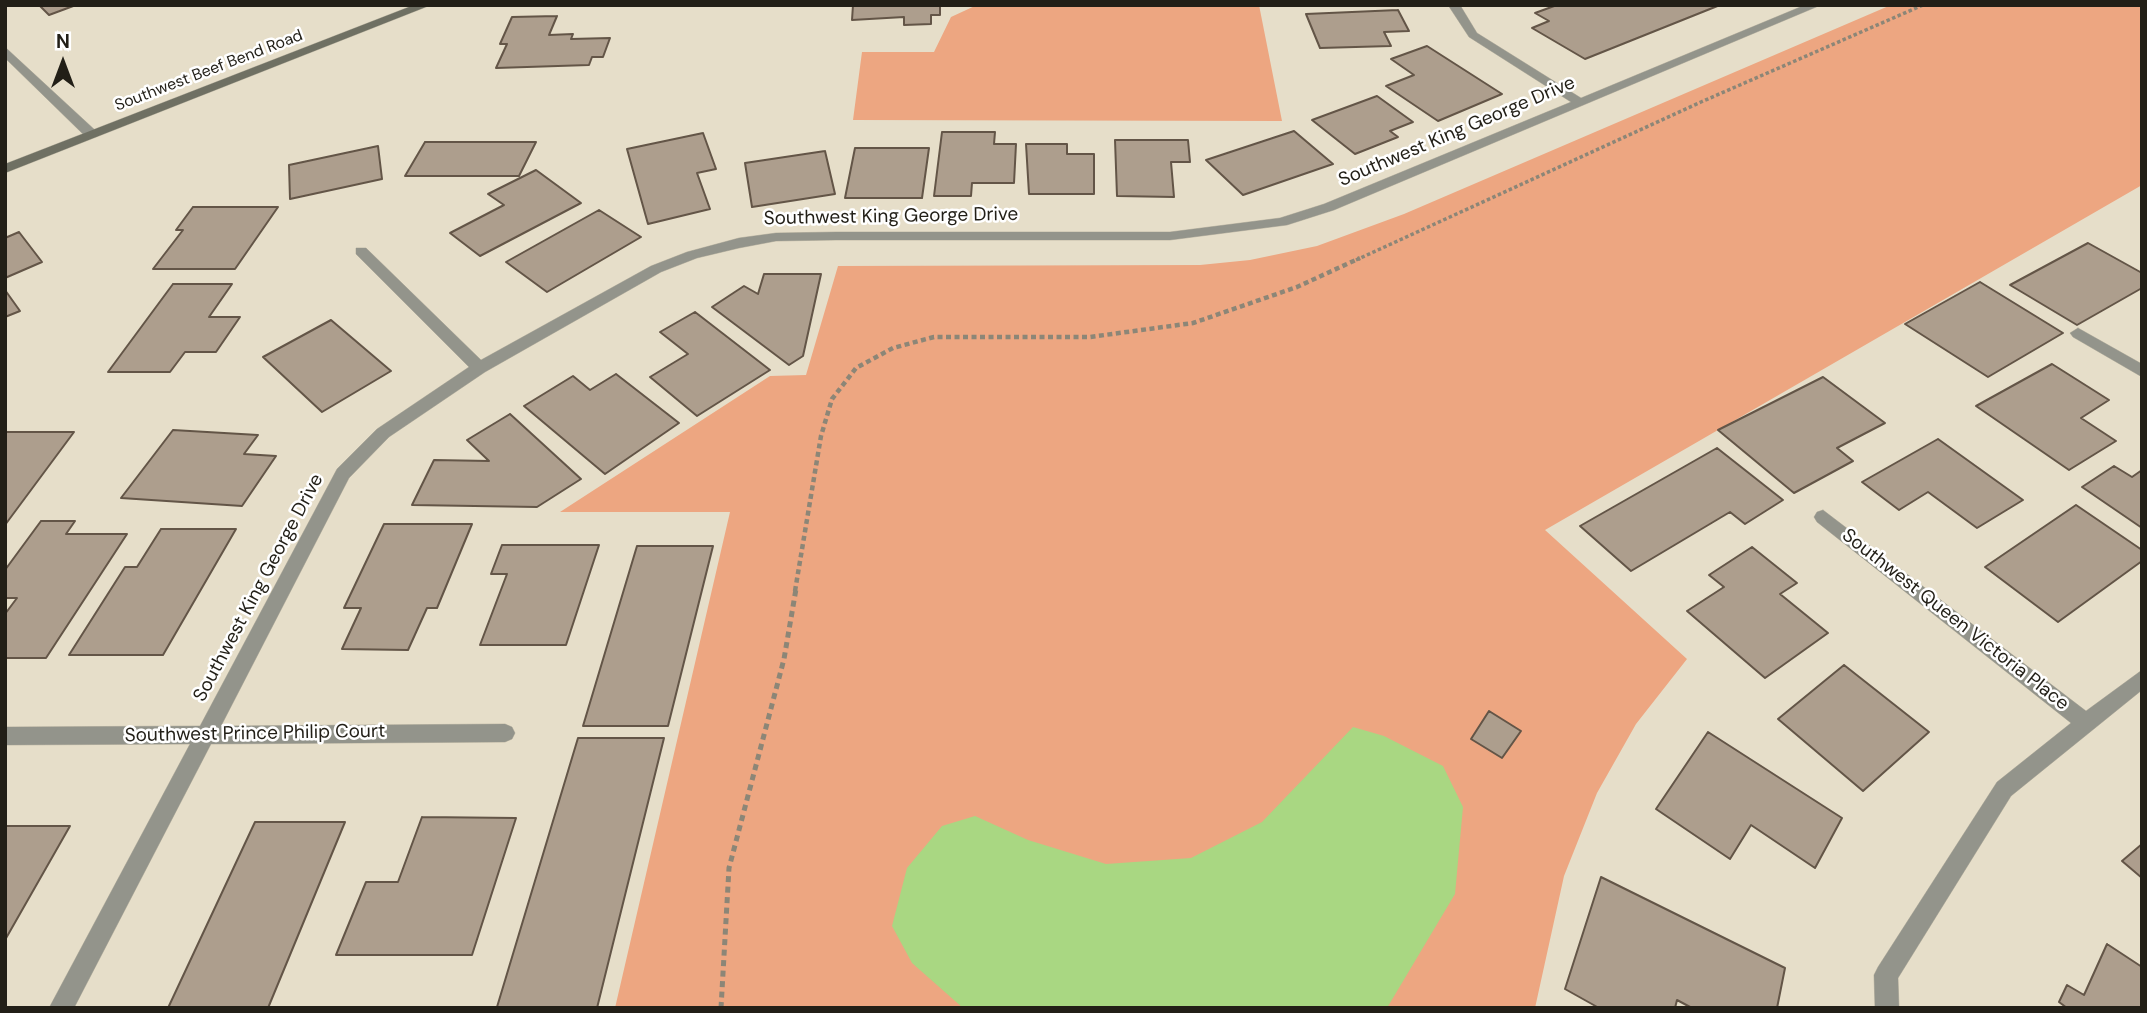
<!DOCTYPE html>
<style>
body{margin:0}
#map{position:relative;width:2147px;height:1013px;overflow:hidden;background:#e6dec9;font-family:"DM Sans",sans-serif}
canvas{display:block}
.frame{position:absolute;inset:0;border:7px solid #221f17;pointer-events:none}
.north{position:absolute;left:28px;top:28px;width:70px;height:70px;-webkit-text-stroke:5px #fff;paint-order:stroke;rotate:0deg;font-size:19px;font-weight:700;line-height:28px;text-align:center;color:#221f17}
.north::after{content:'';display:block;margin:auto;width:24px;height:32px;background:#221f17;clip-path:polygon(50% 0,100% 100%,50% 72%,0 100%)}
</style>
<div id="map">
<canvas width="2147" height="1013"></canvas>
<div class="frame"></div>
<div class="north">N</div>
</div>
<script>
const c = document.querySelector('canvas').getContext('2d');
c.lineJoin = 'round';
function fill(path, color) {
  c.fillStyle = color;
  c.fill(path, 'evenodd');
}
function toPath(rows) {
  const path = new Path2D();
  for (const r of rows) {
    path.moveTo(r[0], r[1]);
    for (let i = 2; i < r.length; i += 2) path.lineTo(r[i], r[i + 1]);
  }
  return path;
}
function strokePath(path, color, width, dash) {
  c.strokeStyle = color;
  c.lineWidth = width;
  c.lineCap = dash ? 'butt' : 'round';
  c.setLineDash(dash || []);
  c.stroke(path);
}
function drawText(font, color, halo, rows, align = 'center') {
  c.font = font + ' "DM Sans",sans-serif';
  c.lineWidth = 5;
  c.setLineDash([]);
  c.textBaseline = 'middle';
  c.strokeStyle = halo;
  c.fillStyle = color;
  for (const [text, x, y, turn = 0] of rows) {
    c.save();
    c.translate(x, y);
    c.rotate((+turn || 0) * Math.PI / 180);
    c.textAlign = isNaN(turn) ? turn : align;
    if (halo) c.strokeText(text, 0, 0);
    c.fillText(text, 0, 0);
    c.restore();
  }
}
const green = toPath([
 [977,5,1259,5,1282,121,853,120,862,52,934,52,951,17],
 [1891,5,2142,5,2142,185,1545,530,1687,659,1636,724,1597,793,1564,876,1535,1008,615,1008,730,512,560,512,770,376,806,375,838,266,1200,265,1250,260,1317,246,1404,214]
]);
const water = toPath([
 [1353,727,1384,736,1443,766,1463,807,1455,894,1387,1008,963,1008,912,963,892,926,907,868,942,826,975,816,1028,840,1106,864,1191,858,1262,822]
]);
const building = toPath([
 [39,5,76,5,49,15,39,5],
 [853,5,940,5,940,15,931,15,931,24,904,25,904,17,852,20,853,5],
 [1557,5,1720,5,1585,59,1532,28,1549,21,1535,13,1557,5],
 [1398,10,1409,31,1384,32,1391,46,1320,48,1306,14,1398,10],
 [557,16,549,35,573,34,571,39,610,38,603,57,592,57,589,65,496,68,507,44,500,44,512,17,557,16],
 [1427,46,1502,94,1438,121,1386,86,1414,75,1391,59,1427,46],
 [1377,96,1413,122,1390,131,1398,137,1355,154,1312,120,1377,96],
 [1294,131,1333,164,1243,195,1206,160,1294,131],
 [942,132,995,132,994,144,1016,144,1014,183,972,183,971,196,934,196,942,132],
 [703,133,716,169,697,173,710,209,648,224,627,149,703,133],
 [1115,140,1188,140,1190,162,1171,162,1174,197,1117,196,1115,140],
 [425,142,536,142,519,176,405,176,425,142],
 [1026,144,1067,144,1067,154,1094,154,1094,194,1029,194,1026,144],
 [378,146,382,179,290,199,289,165,378,146],
 [855,148,929,148,922,198,845,198,855,148],
 [825,151,835,194,752,207,745,163,825,151],
 [536,170,581,203,480,256,450,233,504,205,488,194,536,170],
 [193,207,278,207,235,269,153,269,183,230,176,230,193,207],
 [599,210,641,237,547,292,506,262,599,210],
 [19,232,42,262,5,278,5,238,19,232],
 [2088,243,2142,273,2142,288,2077,325,2010,285,2088,243],
 [764,274,821,274,803,356,789,365,712,307,744,286,758,294,764,274],
 [1980,282,2063,333,1988,377,1905,324,1980,282],
 [173,284,232,284,209,317,240,317,216,352,185,352,170,372,108,372,173,284],
 [5,290,20,311,5,317,5,290],
 [695,312,770,370,697,416,650,377,688,354,660,332,695,312],
 [331,320,391,371,322,412,263,357,331,320],
 [2052,364,2109,400,2081,418,2116,441,2069,470,1976,406,2052,364],
 [616,374,679,423,605,474,524,406,573,376,590,390,616,374],
 [1823,377,1885,423,1837,448,1853,461,1794,493,1718,430,1823,377],
 [510,414,581,479,537,507,412,505,434,460,489,461,467,440,510,414],
 [173,430,258,435,244,454,276,456,242,506,121,498,173,430],
 [5,432,74,432,5,525,5,432],
 [1938,439,2023,500,1977,528,1928,492,1899,510,1862,482,1938,439],
 [1717,448,1783,500,1745,524,1730,512,1631,571,1580,526,1717,448],
 [2114,466,2132,477,2142,470,2142,528,2082,487,2114,466],
 [2076,505,2142,550,2142,561,2058,622,1985,567,2076,505],
 [41,521,75,521,66,534,127,534,46,658,5,658,5,614,17,598,5,598,5,570,41,521],
 [384,524,472,524,437,608,427,608,408,650,342,649,361,608,344,608,384,524],
 [161,529,236,529,163,655,69,655,125,567,137,567,161,529],
 [502,545,599,545,566,645,480,645,507,574,491,574,502,545],
 [637,546,713,546,668,726,583,726,637,546],
 [1752,547,1797,583,1780,594,1828,633,1765,678,1687,611,1724,587,1709,575,1752,547],
 [1844,665,1929,732,1863,791,1778,719,1844,665],
 [1489,711,1521,731,1502,758,1471,739,1489,711],
 [1708,732,1842,818,1815,868,1751,825,1730,859,1656,809,1708,732],
 [578,738,664,738,597,1008,497,1007,578,738],
 [422,817,516,818,472,955,336,955,366,882,398,882,422,817],
 [255,822,345,822,268,1008,168,1008,255,822],
 [5,826,70,826,5,940,5,826],
 [2142,844,2142,878,2122,861,2142,844],
 [1601,877,1785,968,1777,1008,1692,1008,1677,1000,1675,1008,1599,1008,1565,989,1601,877],
 [2107,944,2142,967,2142,1008,2067,1008,2059,1002,2067,985,2084,995,2107,944]
]);
const pathFar2 = toPath([
 [1356,260,1701,102,1923,5]
]);
const pathFar1 = toPath([
 [795,591,821,436,832,399,856,368,893,348,934,337,1090,337,1193,323,1297,287,1360,258]
]);
const path = toPath([
 [721,1008,729,868,784,659,796,589]
]);
const minor = toPath([
 [1448,5,1460,5,1477,33,1581,98,1805,5,1821,5,1334,210,1287,225,1170,240,836,240,776,241,739,248,697,258,661,272,485,372,389,437,349,478,221,726,505,724,512,727,515,733,512,739,505,742,211,744,74,1008,49,1008,190,744,5,745,5,727,200,726,337,469,377,429,469,367,356,254,356,248,366,248,481,360,651,266,687,252,739,238,776,233,836,232,1170,232,1280,218,1324,204,1571,102,1469,37,1448,5],
 [5,47,96,131,96,137,86,137,5,58,5,47],
 [2078,328,2142,364,2142,377,2073,337,2070,333,2078,328],
 [1823,510,2086,711,2142,670,2142,690,2011,796,1898,978,1899,1008,1875,1008,1874,975,1878,967,1997,782,2071,723,1817,522,1814,517,1817,512,1823,510]
]);
const secondary = toPath([
 [414,5,431,5,5,173,5,164,414,5]
]);
const farStreetnames = [
 ["Southwest Beef Bend Road",209,71,-21]
];
const streetNames = [
 ["Southwest King George Drive",1457,132,-23],
 ["Southwest King George Drive",891,217,-1],
 ["Southwest King George Drive",259,588,-62],
 ["Southwest Queen Victoria Place",1955,620,38],
 ["Southwest Prince Philip Court",255,734,-1]
];
fill(green, '#eda681');
fill(water, '#a9d782');
fill(building, '#ad9e8d');
strokePath(building, '#635547', 2);
strokePath(minor, '#c3bca9', 1);
strokePath(secondary, '#c3bca9', 1);
strokePath(pathFar2, '#8c8677', 3.5, [3.5, 2.5]);
strokePath(pathFar1, '#8c8677', 4.5, [5, 3.5]);
strokePath(path, '#8c8677', 5, [6, 4.5]);
fill(minor, '#93948b');
fill(secondary, '#6f7063');
drawText('16px', '#221f17', '#fff', farStreetnames);
drawText('19px', '#221f17', '#fff', streetNames);
</script>
